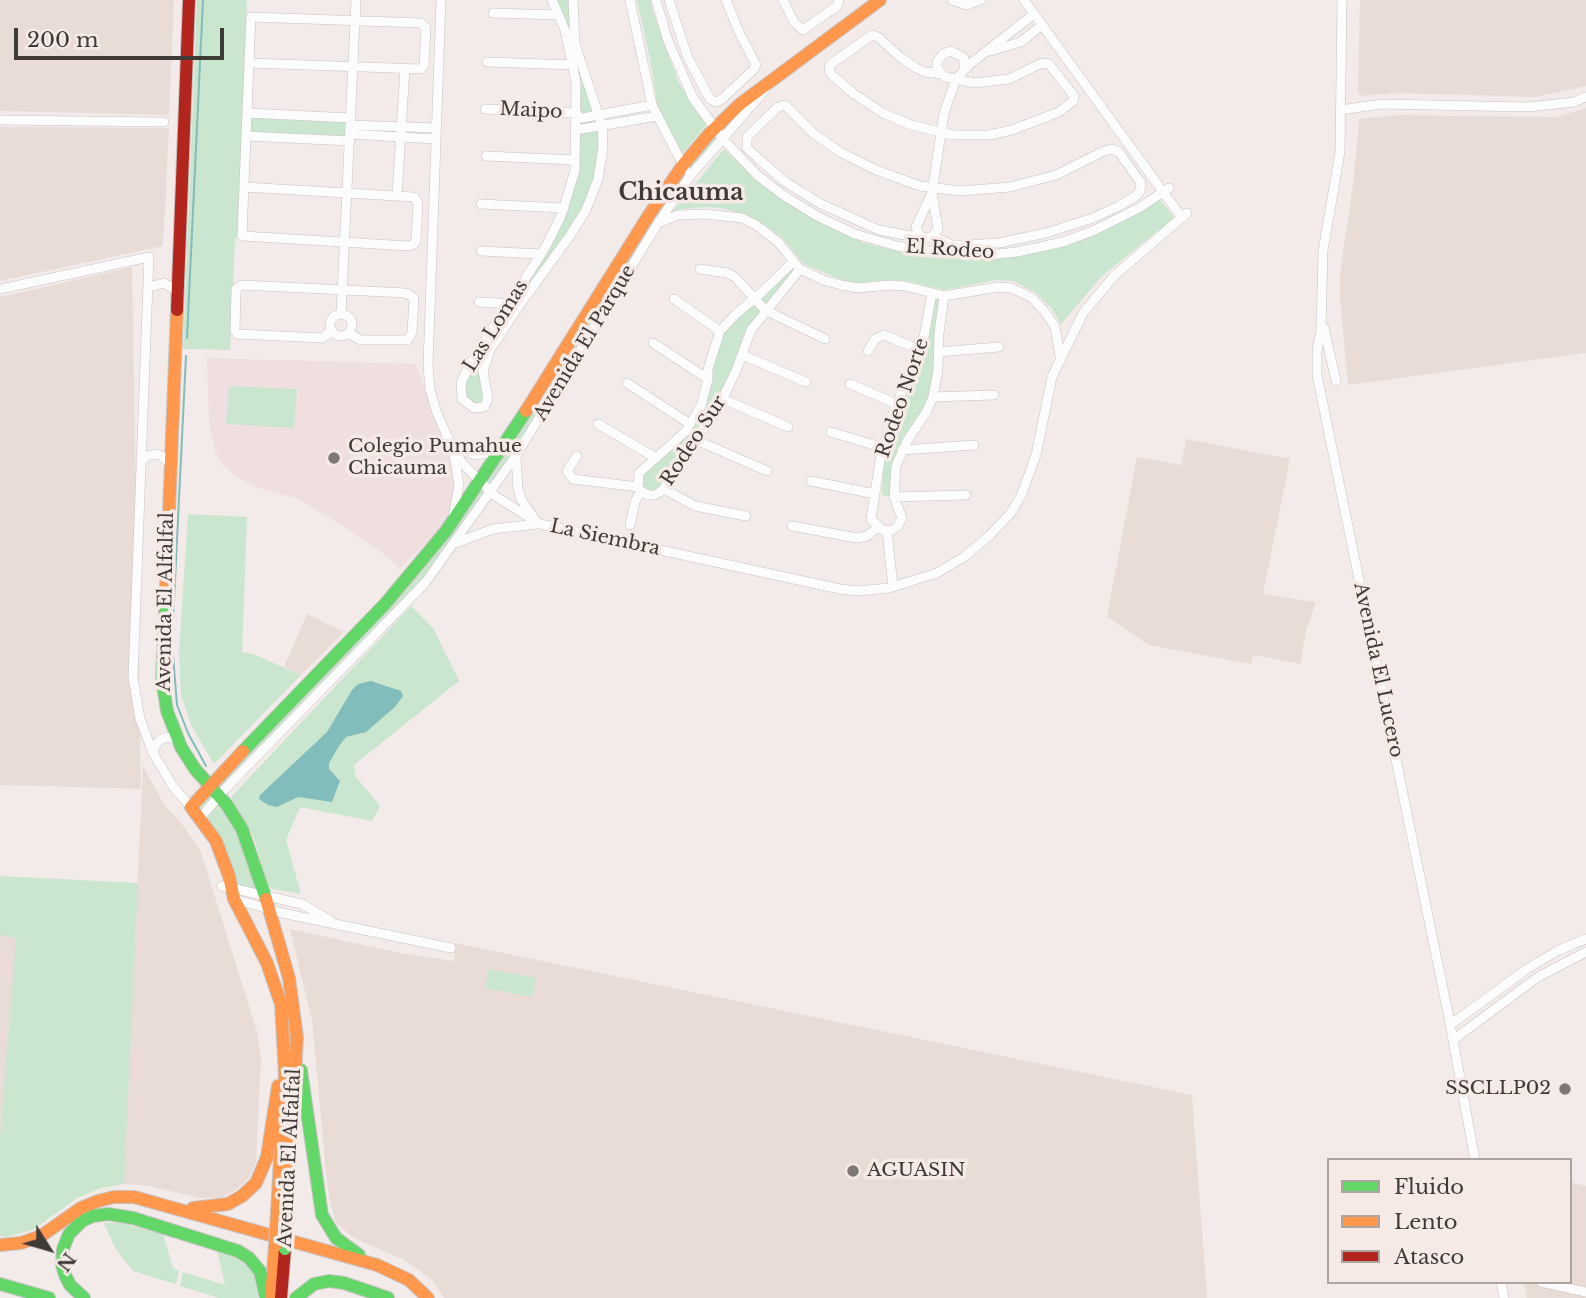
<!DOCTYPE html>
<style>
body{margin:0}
#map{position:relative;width:1586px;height:1298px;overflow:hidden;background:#f2ebea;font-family:"Libre Baskerville",serif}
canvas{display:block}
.legend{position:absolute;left:1327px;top:1158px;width:245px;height:126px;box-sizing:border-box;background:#f5eae6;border:2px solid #aca4a0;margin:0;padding:9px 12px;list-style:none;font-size:21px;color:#3e3a38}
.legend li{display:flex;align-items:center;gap:14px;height:35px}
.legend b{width:35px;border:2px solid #aca4a0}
.north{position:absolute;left:14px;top:1214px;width:70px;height:70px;-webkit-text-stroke:5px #f5eae6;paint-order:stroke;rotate:127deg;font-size:19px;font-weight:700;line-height:28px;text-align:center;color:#3e3a38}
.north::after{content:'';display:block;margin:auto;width:24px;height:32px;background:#3e3a38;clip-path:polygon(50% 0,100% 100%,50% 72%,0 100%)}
.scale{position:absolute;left:14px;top:28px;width:210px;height:32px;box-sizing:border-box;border:4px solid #3e3a38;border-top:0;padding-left:9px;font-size:21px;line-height:24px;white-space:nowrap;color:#3e3a38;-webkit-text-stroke:5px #f5eae6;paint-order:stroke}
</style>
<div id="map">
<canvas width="1586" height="1298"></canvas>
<ul class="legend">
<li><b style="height:9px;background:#63d668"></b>Fluido</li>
<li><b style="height:9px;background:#ff974d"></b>Lento</li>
<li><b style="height:9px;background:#b3261e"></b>Atasco</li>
</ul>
<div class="north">N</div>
<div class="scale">200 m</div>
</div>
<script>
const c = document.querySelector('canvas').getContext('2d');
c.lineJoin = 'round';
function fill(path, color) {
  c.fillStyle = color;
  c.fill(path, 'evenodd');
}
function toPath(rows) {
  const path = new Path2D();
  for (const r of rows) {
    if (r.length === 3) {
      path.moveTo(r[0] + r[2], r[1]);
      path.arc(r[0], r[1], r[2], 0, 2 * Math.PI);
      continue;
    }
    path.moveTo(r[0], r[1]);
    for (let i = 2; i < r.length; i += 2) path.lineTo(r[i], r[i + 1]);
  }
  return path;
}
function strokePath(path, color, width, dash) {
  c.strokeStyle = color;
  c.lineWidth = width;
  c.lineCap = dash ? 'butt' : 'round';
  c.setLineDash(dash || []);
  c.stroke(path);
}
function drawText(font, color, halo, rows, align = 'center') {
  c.font = font + ' "Libre Baskerville",serif';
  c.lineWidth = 7;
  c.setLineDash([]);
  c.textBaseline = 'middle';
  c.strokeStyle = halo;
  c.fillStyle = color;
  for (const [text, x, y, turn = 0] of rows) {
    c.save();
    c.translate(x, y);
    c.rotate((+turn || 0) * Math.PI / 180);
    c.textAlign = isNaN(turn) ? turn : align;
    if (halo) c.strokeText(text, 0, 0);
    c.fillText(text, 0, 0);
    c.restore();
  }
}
const built = toPath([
 [0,0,174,0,169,115,0,111],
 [1360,0,1586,0,1586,86,1536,97,1398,93,1362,96,1358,93],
 [1586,108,1586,353,1348,385,1340,297,1340,273,1354,177,1359,119,1398,115,1557,117],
 [0,127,169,128,163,246,0,281],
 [132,267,141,789,0,785,0,297],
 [1186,439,1290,459,1263,594,1316,602,1306,631,1300,664,1253,655,1251,664,1148,645,1107,616,1137,457,1181,465],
 [307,614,344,632,301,675,284,667],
 [143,766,164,804,184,827,201,852,257,1032,261,1061,256,1162,249,1178,233,1192,219,1198,200,1198,149,1186,124,1184],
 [290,929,400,953,454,961,455,943,1192,1095,1207,1298,444,1298,432,1280,404,1260,352,1237,335,1221,329,1197,326,1173,312,1020],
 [0,935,17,937,0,1136],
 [1570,1182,1586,1186,1586,1298,1527,1298,1524,1282,1570,1282]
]);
const education = toPath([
 [207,358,416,364,454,467,454,499,445,525,400,569,384,554,340,524,298,499,255,487,235,476,223,465,215,452,209,422]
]);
const green = toPath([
 [197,0,247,0,239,233,235,239,230,350,183,349],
 [554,0,571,0,571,26,598,115,600,163,584,209,488,349,487,394,483,405,471,405,464,393,465,380,472,365,512,304,572,193,577,82],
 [637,0,651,0,653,12,678,81,706,125,682,154,658,109,650,59],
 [251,117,347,121,346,136,250,133],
 [713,131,718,138,689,175,516,450,428,572,392,613,221,793,239,834,258,890,235,884,201,812,202,801,396,598,651,216],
 [724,149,755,179,812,218,864,243,922,257,992,258,1095,234,1160,200,1174,218,1102,276,1061,324,1052,309,1035,292,1013,281,997,280,944,290,907,281,890,280,860,283,844,281,804,264,782,238,765,225,743,214,722,208,704,207,683,209,672,212],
 [793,265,798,270,769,302,713,413,662,488,649,493,640,487,644,469,687,433,722,332],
 [934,297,942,298,934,343,936,352,931,397,905,440,891,497,882,495,883,465,895,417,929,337],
 [229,386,297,389,294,428,226,424],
 [188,514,247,517,242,652,253,654,301,675,214,764,191,725,181,695,179,652],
 [411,606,433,628,459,681,354,765,356,777,380,806,372,821,300,807,286,840,301,894,273,889,268,886,254,838,231,797],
 [0,876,138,883,124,1184,101,1188,77,1198,33,1230,6,1237,0,1236,0,1136,16,938,0,935],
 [489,969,536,978,532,997,485,988],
 [104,1223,121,1223,163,1234,173,1268,179,1271,176,1284,133,1271,115,1248],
 [217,1249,226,1251,254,1271,258,1298,219,1298,180,1286,183,1272,225,1285]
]);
const water = toPath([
 [371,681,401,691,403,696,395,707,366,732,346,737,339,746,329,763,329,769,340,781,332,802,298,797,277,807,268,805,259,799,260,795,327,732,352,690,358,684]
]);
const stream = toPath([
 [187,338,203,0],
 [186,356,172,642,177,705,188,733,206,766]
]);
const street = toPath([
 [441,0,428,365,430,390,437,413,452,447,462,463,495,496,540,524,840,589,857,591,889,588,937,573,964,557,990,535,1010,514,1021,496,1036,455,1052,377,1083,313,1115,275,1187,213],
 [552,0,565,30,576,82,575,171,561,216,545,248,470,364,461,383,462,399,474,408,484,407,488,399,483,371,490,350,518,307,569,237,586,210,598,179,603,147,602,126,575,44,573,0],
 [630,0,652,105,685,169],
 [656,0,668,41,693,98,723,139,757,175,783,195,817,216,855,234,897,246,939,253,988,255,1017,252,1063,242,1095,230,1139,208,1169,188],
 [669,0,688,58,710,99,716,102,721,100,754,69,756,65,739,32,726,0],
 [783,0,794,22,803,30,837,6,839,0],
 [952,0,966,5,981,0],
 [1024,0,1182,218],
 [1342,0,1340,152,1323,251,1321,330,1317,351,1317,375,1449,1018,1475,1160],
 [493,13,558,15],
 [990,51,1021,42,1042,25],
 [487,62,573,65],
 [942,74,925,72,916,68,900,57,878,37,872,35,831,64,829,68,831,74,854,94,883,113,911,125,953,135,989,135,1012,130,1059,112,1073,101,1074,96,1049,64,1042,63,1009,79,975,83,945,77,937,68,937,62,943,54,951,51,964,58,964,70],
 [485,109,577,113],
 [1341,110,1381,104,1528,107,1574,102,1586,97],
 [247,113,351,118],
 [577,119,652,105],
 [0,120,164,122],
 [350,125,436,128],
 [576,130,657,116],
 [350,134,436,139],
 [246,136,350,141],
 [486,156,575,160],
 [244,187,414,197,418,203,416,240,414,244,409,246,242,236,246,136,247,113,249,63,251,17,421,23,426,28,424,65,421,69,249,63],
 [932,193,938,229,932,237,926,238,920,236,916,227,932,193,944,113,956,79,970,64,1034,14],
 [397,196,405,68],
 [481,204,564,208],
 [660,222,678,215,704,214,742,218,756,225,778,242,800,269,823,280,841,285,858,288,889,285,905,286,944,296,998,287,1011,288,1031,297,1046,313,1055,327,1060,356],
 [919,235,910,236,879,230,821,204,784,181,760,160,747,148,747,137,778,107,785,105,813,133,840,152,876,170,920,186,960,191,1010,187,1056,175,1104,151,1112,149,1119,152,1141,183,1140,191,1136,196,1119,206,1093,218,1046,233,999,243,967,245,952,245,933,236],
 [481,251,541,254],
 [793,262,762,292,736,314,720,331,708,369,708,379,701,406,685,432,639,473,638,487,641,491,648,495,655,495,664,489,670,472,715,414,736,371,751,330,800,269],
 [700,269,727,273,735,277,765,310,825,339],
 [149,287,164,283,177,291],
 [0,289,149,257,133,677,140,719,153,753,174,788,191,807],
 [932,293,924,337,892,416,880,461,871,519,882,530,892,530,897,527,902,518,894,497,896,466,907,441,927,411,933,397,938,370,939,333,944,296],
 [674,299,720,331],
 [479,302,513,304],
 [341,314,356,0],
 [341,325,11],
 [1324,328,1336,381],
 [332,331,322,338,237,334,235,331,236,289,242,285,406,293,414,298,412,332,408,340,361,340,348,333],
 [653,343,708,379],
 [868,351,875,339,884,335,920,350],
 [938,352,999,347],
 [742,355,806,382],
 [627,383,690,424],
 [850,384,897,404],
 [933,397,994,395],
 [723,399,788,427],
 [598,424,656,458],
 [831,432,884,448],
 [696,440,767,471],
 [453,447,476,455,500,451],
 [902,450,974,445],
 [516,456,518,489,522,501,534,518],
 [577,456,567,471,573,479,638,487],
 [141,461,147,456,155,454,162,456,170,464],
 [811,481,875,494],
 [664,489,695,506,746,516],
 [894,497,966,495],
 [453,517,459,485,454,455],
 [630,525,635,502,641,491],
 [792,526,857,538,867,536,877,528],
 [887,531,893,587],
 [456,543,493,529,537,524],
 [153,753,156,745,160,740,167,737,177,739],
 [200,818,226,788,425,583,517,454,658,223,690,176,765,90],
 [222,886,302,904,331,921],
 [234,899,282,913,451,948],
 [1450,1025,1527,969,1557,951,1586,939],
 [1453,1040,1538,977,1586,952],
 [1501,1282,1504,1298],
 [1541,1282,1586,1292]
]);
const fast = toPath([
 [166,588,162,679,167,711,181,747,195,769,227,805,242,829,266,899],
 [243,751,385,604,446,531,526,411],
 [301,1070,322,1215,336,1238,359,1255],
 [0,1284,49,1298],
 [84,1298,70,1285,65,1275,62,1265,63,1249,69,1234,82,1221,93,1216,108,1214,133,1218,238,1251,249,1258,260,1271,266,1298],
 [296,1298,314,1284,329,1281,344,1283,388,1298]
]);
const slow = toPath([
 [526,411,649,215,683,165,709,134,740,104,880,0],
 [166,588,177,310],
 [243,751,191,807,216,841,229,876,234,899,267,963,281,1004,285,1074,276,1229],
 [266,899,289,978,297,1037,286,1232],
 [193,1208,228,1204,242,1196,256,1183,267,1157,278,1086],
 [0,1245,21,1243,41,1236,81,1208,98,1201,114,1197,134,1197,377,1265,409,1280,428,1298],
 [271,1298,275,1246]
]);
const jam = toPath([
 [177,310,189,0],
 [281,1298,285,1249]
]);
const fastBridge = toPath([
 [285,1249,286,1232]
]);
const slowBridge = toPath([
 [275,1246,276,1229]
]);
const markers = [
 [334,458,7,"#7d7876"],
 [1565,1089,7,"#7d7876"],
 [853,1171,7,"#7d7876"]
];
const streetNames = [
 ["Maipo",531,111,3],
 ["El Rodeo",950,250,4],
 ["Las Lomas",496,326,-58],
 ["Avenida El Parque",585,343,-59],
 ["Rodeo Norte",903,398,-71],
 ["Rodeo Sur",694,441,-57],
 ["La Siembra",605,538,12],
 ["Avenida El Alfalfal",166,602,-89],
 ["Avenida El Lucero",1378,670,78],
 ["Avenida El Alfalfal",290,1158,-87]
];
const poiNames = [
 ["Colegio Pumahue",348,447],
 ["Chicauma",348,469],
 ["SSCLLP02",1551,1089,"right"],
 ["AGUASIN",867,1171]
];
const quarterNames = [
 ["Chicauma",681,194]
];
fill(built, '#e9dcd7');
fill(education, '#f0dfe1');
fill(green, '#cae6ce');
fill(water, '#82bdbc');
strokePath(stream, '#82bdbc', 2);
strokePath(street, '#c7c2c1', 10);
strokePath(fast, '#c7c2c1', 14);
strokePath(slow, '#c7c2c1', 14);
strokePath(jam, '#c7c2c1', 14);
strokePath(street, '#fdfcfc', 9);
strokePath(fast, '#63d668', 12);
strokePath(slow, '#ff974d', 12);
strokePath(jam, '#b3261e', 12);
strokePath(fastBridge, '#c7c2c1', 14, []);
strokePath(slowBridge, '#c7c2c1', 14, []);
strokePath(fastBridge, '#63d668', 12);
strokePath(slowBridge, '#ff974d', 12);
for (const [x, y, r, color] of markers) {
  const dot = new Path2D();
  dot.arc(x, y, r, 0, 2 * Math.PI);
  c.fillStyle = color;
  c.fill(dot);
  strokePath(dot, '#f5eae6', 2.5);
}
drawText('19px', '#3e3a38', '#f5eae6', streetNames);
drawText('19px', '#3e3a38', '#f5eae6', poiNames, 'left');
drawText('bold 23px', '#3e3a38', '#f5eae6', quarterNames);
</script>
